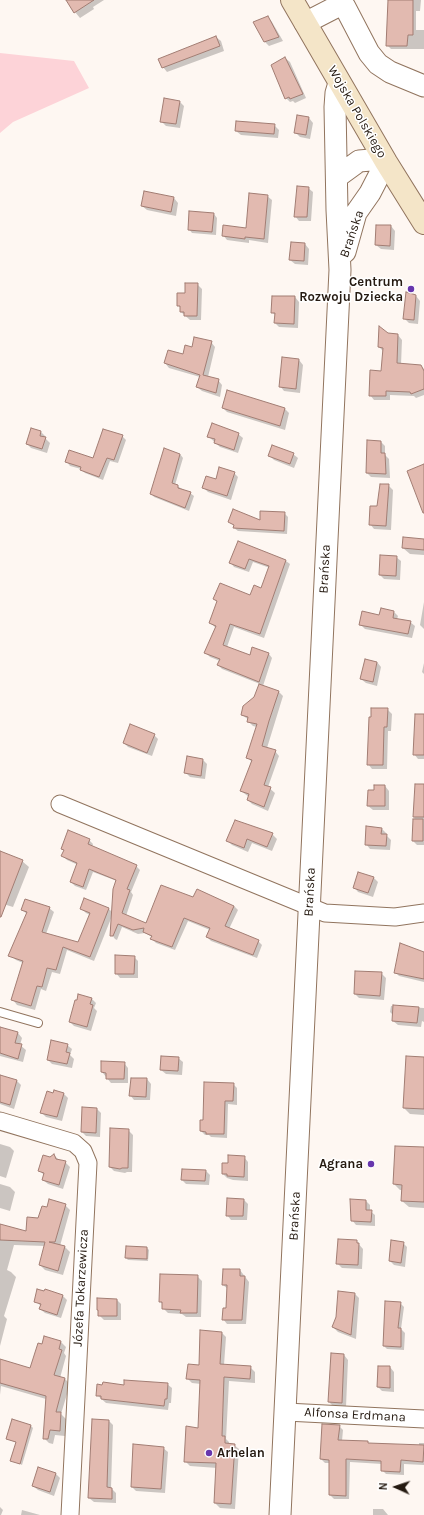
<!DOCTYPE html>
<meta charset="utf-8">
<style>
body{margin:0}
#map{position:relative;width:424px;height:1515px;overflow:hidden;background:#fef7f2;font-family:Karla,sans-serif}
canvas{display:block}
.north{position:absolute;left:376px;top:1467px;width:40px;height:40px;-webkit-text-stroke:3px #fff;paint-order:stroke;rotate:273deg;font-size:11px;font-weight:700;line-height:16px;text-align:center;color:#251a11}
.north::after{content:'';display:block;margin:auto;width:14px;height:18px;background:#251a11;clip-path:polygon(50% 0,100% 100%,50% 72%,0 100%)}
</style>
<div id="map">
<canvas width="424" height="1515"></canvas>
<div class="north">N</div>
</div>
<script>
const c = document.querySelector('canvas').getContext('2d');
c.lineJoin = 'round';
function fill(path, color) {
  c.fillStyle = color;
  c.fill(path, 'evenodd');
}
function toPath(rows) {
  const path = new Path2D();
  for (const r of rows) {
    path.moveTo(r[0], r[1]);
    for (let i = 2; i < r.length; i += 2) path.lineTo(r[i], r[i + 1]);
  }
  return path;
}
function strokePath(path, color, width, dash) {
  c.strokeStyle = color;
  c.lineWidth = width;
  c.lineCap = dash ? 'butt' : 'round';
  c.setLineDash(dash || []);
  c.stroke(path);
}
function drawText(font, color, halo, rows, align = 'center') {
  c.font = font + ' Karla,sans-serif';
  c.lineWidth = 3;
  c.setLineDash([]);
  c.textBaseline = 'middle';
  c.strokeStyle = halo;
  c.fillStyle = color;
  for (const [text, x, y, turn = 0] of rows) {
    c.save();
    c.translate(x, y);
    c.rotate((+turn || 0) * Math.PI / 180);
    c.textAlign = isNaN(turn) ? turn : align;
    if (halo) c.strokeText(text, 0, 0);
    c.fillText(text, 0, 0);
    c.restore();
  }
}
const green = toPath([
 [0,53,74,61,89,88,13,122,0,133]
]);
const shadow = toPath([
 [71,0,104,0,93,7,94,9,80,18,75,12],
 [389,0,421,0,420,11,416,11,416,30,424,30,424,49,391,49,387,45],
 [268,17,272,22,283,41,269,46,265,42],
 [216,37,221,41,224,51,167,72,163,67],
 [285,58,290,62,306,98,295,103,293,101,290,102,286,98],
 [179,101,184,106,180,128,166,126,161,121],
 [309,118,313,123,310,139,300,137,295,132],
 [274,125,279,130,278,138,241,135,236,131],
 [308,188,313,192,311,221,299,221,295,216],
 [145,193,174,198,178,203,176,216,147,210,142,206],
 [267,196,272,200,268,243,249,240,249,243,227,240,223,235,247,229],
 [214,214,217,218,216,235,192,233,189,229],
 [391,226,395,231,394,250,381,249,376,245],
 [292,243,305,244,309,249,308,265,295,264,290,260],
 [197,284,202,289,201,320,190,320,181,312,181,308,178,305,186,294],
 [407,294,416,296,420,301,418,324,409,323,404,318],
 [273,297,295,297,299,302,298,328,279,327,275,323,275,315,272,312],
 [387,334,398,335,402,340,401,365,421,366,424,369,424,395,416,398,414,396,390,395,390,400,374,400,370,395,382,372,383,351,379,347],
 [211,342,215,347,208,377,218,380,222,385,220,397,202,391,197,387,200,377,169,368,165,363,183,356,192,348],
 [299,360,303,365,300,393,284,391,280,386],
 [228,392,285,409,289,413,285,430,227,412,223,408],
 [41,432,45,436,45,438,50,443,47,453,31,448,27,444],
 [238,434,243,438,238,453,220,447,208,436],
 [122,436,126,440,118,463,110,461,103,480,85,473,81,469,70,466,67,462,93,459],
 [381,442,385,446,385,455,389,459,390,478,371,477,367,473],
 [180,454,183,458,175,485,190,493,194,496,189,511,154,497,151,493],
 [293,454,298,458,294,468,274,460,270,456],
 [234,473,238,477,231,500,208,492,203,487,216,480],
 [388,485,393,490,391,530,374,529,370,524],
 [284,513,288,517,287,534,238,531,234,528,235,526,229,522,261,522],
 [424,540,424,555,410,554,403,548],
 [238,542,286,561,290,564,264,638,234,627,227,647,250,656,269,654,272,658,263,686,279,692,283,696,267,748,275,751,279,756,268,787,275,793,268,811,252,804,248,800,249,797,241,791,252,762,247,757,257,727,253,726,248,721,249,720,242,715,255,698,260,684,222,669,218,665,220,661,210,657,206,653,216,628,210,623,218,602,214,599,251,596,262,589,270,568,253,562,249,572,234,567,231,563],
 [396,557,401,561,400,580,384,579,380,575],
 [424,602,424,629,420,625],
 [394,612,398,616,397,619,410,622,415,626,412,638,365,629,360,624],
 [377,662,381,667,377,686,366,683,361,679],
 [424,663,424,674,422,672],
 [387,709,392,714,391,731,388,731,387,769,372,769,368,764],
 [424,714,424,759,418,759,414,754],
 [154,735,158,739,152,756,128,747,124,743],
 [203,760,207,764,205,779,190,777,186,773],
 [385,786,389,791,389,810,373,810,368,806,375,791],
 [416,786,424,786,424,845,417,845,413,841],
 [382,829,386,833,386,835,391,840,390,850,370,849,366,844],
 [272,834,277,839,272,851,252,843,248,852,232,845,228,841],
 [89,840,93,844,92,847,136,866,140,870,131,892,133,895,126,916,147,925,193,899,234,906,238,910,229,929,258,941,262,945,257,958,211,941,207,937,210,930,188,921,175,950,156,943,152,939,152,937,145,933,138,934,122,927,117,940,115,939,112,935,112,916,94,961,67,950,60,974,52,972,46,991,41,989,35,1010,17,1005,13,1000,23,963,16,960,11,956,27,914,22,910,49,908,54,912,46,934,79,943,90,915,86,913,81,908,85,900,109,909,113,913,117,881,93,872,86,890,75,886,71,882,78,865,67,860,63,856],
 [0,858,22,861,29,867,13,907,0,903],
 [373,877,378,882,373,897,358,892,354,887],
 [424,954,424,982,399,976,395,972],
 [134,957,138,961,138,978,120,978,116,973],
 [381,973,386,978,384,1000,359,998,355,994],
 [91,998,96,1003,94,1008,97,1011,91,1031,74,1026,70,1022],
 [391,1006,424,1008,424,1022,422,1021,421,1027,398,1025,393,1021,394,1016,390,1012],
 [1,1028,18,1033,22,1038,20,1045,26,1050,23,1062,0,1056],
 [67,1045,72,1049,70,1055,74,1059,72,1068,52,1064,48,1060],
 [407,1057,424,1058,424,1115,410,1114,404,1108],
 [178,1058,183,1062,182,1075,166,1074,161,1070],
 [124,1063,128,1068,128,1083,111,1083,102,1072],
 [0,1076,17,1081,21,1085,14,1109,0,1104],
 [131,1079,147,1079,151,1084,150,1100,134,1100,130,1095],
 [233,1084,237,1088,237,1105,228,1104,227,1138,211,1137,209,1135,205,1135,201,1131,204,1122],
 [55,1091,64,1094,68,1098,62,1121,46,1117,41,1112],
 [97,1109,101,1113,100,1137,86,1136,82,1132],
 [128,1130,133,1135,132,1172,127,1172,125,1173,114,1171,110,1167],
 [0,1144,10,1147,14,1151,6,1178,0,1176],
 [424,1148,424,1208,409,1207,402,1201,403,1190,400,1190,394,1184],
 [54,1155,59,1160,65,1162,70,1167,63,1189,48,1184,43,1180,45,1176,40,1171,50,1158],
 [244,1157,248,1162,248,1181,233,1180,227,1178,223,1174,229,1164],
 [206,1171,210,1175,209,1185,186,1184,182,1180],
 [0,1184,10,1187,15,1192,10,1211,0,1208],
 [244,1200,248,1204,247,1220,231,1220,227,1215],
 [351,1200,366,1201,370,1205,370,1211,375,1215,375,1226,356,1225,352,1220],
 [65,1205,70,1210,60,1246,65,1247,70,1252,63,1275,45,1270,40,1265,45,1246,14,1245,7,1270,11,1272,16,1277,4,1316,7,1319,0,1346,0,1225,27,1233,47,1208],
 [356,1241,363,1249,362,1269,342,1268,337,1263],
 [403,1243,407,1247,405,1267,394,1265,390,1261],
 [147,1248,149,1250,148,1261,128,1260,126,1258],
 [240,1270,249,1282,246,1324,227,1324,223,1319,227,1309,228,1289,223,1285],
 [197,1276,202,1281,201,1317,186,1317,182,1314,168,1313,163,1308,163,1305,160,1301],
 [355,1294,359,1298,356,1339,338,1332,333,1327,337,1317],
 [62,1295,67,1300,61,1318,45,1313,40,1309,41,1306,35,1301],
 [98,1299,117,1300,121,1304,121,1320,104,1320,99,1315],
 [400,1303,404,1307,401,1329,405,1333,404,1350,387,1349,384,1346],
 [222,1333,226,1337,224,1365,250,1367,255,1372,255,1383,229,1381,226,1439,229,1442,229,1444,234,1445,239,1449,235,1509,220,1508,215,1503,217,1468,190,1466,185,1461,199,1429,201,1384,192,1383,187,1378,199,1366],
 [45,1337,61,1342,66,1347,64,1353,66,1356,60,1378,65,1379,70,1384,61,1414,66,1419,65,1436,55,1435,53,1444,49,1443,44,1438,46,1399,1,1386,0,1395,0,1360,31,1369,42,1346],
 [344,1355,348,1360,346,1407,333,1406,329,1402],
 [379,1367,390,1367,394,1372,394,1392,382,1391,378,1387],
 [167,1384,172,1388,171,1403,169,1403,168,1410,106,1403,97,1395,125,1386],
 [13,1420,31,1426,33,1428,22,1465,11,1460,17,1443,7,1439],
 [109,1421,113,1425,111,1488,116,1493,116,1503,94,1502,89,1498],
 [339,1426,343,1430,342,1441,369,1444,419,1446,419,1443,424,1443,424,1465,404,1464,404,1475,386,1474,382,1470,382,1464,350,1462,349,1499,334,1499,330,1495,330,1463,325,1463,321,1459],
 [163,1448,168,1452,165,1493,136,1491,132,1487],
 [56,1474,60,1478,54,1496,38,1490,33,1486],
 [0,1507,3,1510,1,1515,0,1515],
 [373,1509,383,1509,388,1515,373,1515],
 [22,1510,40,1515,21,1515]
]);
const building = toPath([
 [66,0,94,0,74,13,66,0],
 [388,0,413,0,413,35,408,35,407,46,386,46,388,0],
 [268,16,279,37,264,42,253,22,268,16],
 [216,36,220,46,162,68,158,59,216,36],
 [285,57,303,94,290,99,289,97,285,99,271,65,285,57],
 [164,98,180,101,176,124,160,122,164,98],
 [297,115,309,117,306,135,294,133,297,115],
 [236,121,275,124,274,134,235,131,236,121],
 [297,186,309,187,307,217,294,217,297,186],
 [144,191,174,197,171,212,141,206,144,191],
 [249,193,268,195,264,239,245,237,245,239,222,236,223,225,246,228,249,193],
 [189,211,214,213,212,232,188,230,189,211],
 [376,225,391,225,390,246,375,245,376,225],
 [291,242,305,243,304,261,289,260,291,242],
 [185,283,198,283,197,316,184,316,184,312,180,312,180,306,177,306,177,293,185,293,185,283],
 [406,292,416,295,414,320,403,319,406,292],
 [272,296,295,296,294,324,274,323,275,313,271,313,272,296],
 [379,326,388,333,398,334,397,363,421,365,424,371,424,389,411,394,410,392,386,391,386,396,369,396,370,370,381,371,383,348,378,347,379,326],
 [194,337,212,341,203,375,219,379,216,393,196,387,200,375,164,363,168,350,183,354,185,345,192,347,194,337],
 [282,357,299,359,296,389,279,387,282,357],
 [227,390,285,408,280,426,222,408,227,390],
 [212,423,239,433,234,450,214,443,215,439,207,437,212,423],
 [31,428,41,431,40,436,46,437,42,449,26,444,31,428],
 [103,429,123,435,114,460,107,458,99,477,80,470,81,467,65,462,69,450,93,458,103,429],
 [367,440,381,441,381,453,385,453,386,474,366,473,367,440],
 [272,445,294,453,290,464,268,456,272,445],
 [164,448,180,454,172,483,178,485,178,488,191,492,185,508,150,494,164,448],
 [424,464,424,513,423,513,407,471,424,464],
 [219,467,235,472,227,496,202,488,206,476,216,479,219,467],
 [380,484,389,484,386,526,369,525,370,506,377,506,380,484],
 [233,509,260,520,260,511,285,512,284,531,233,528,234,525,228,522,233,509],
 [403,537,424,539,424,550,402,548,403,537],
 [238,541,286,560,260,634,230,624,223,645,250,655,252,647,269,653,259,682,217,665,220,659,204,653,216,626,209,623,217,601,213,599,220,583,250,595,254,585,261,588,269,566,249,559,245,569,229,563,238,541],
 [380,555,397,556,396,576,379,575,380,555],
 [381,608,394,611,393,618,411,621,408,634,359,625,362,611,379,615,381,608],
 [365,659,377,662,373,682,360,679,365,659],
 [259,684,279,691,269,721,262,746,276,750,264,785,271,787,264,807,247,800,249,794,240,791,252,760,246,758,257,724,247,722,248,717,241,715,243,706,254,697,259,684],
 [371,708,388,708,387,727,384,727,383,765,367,765,369,717,371,717,371,708],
 [415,714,424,714,424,755,413,755,415,714],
 [130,724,155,734,147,753,123,743,130,724],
 [187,756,203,759,201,776,184,773,187,756],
 [415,784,424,784,424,817,413,817,415,784],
 [374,785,385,785,385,806,367,806,368,790,374,790,374,785],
 [413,819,423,819,423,841,412,841,413,819],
 [235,820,273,833,267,847,247,839,244,848,226,841,235,820],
 [366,826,382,828,381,834,387,834,386,846,365,845,366,826],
 [68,830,90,839,88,844,137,865,127,889,130,890,122,913,146,923,161,885,193,897,197,889,234,906,225,926,259,940,253,955,206,937,210,928,184,918,172,947,150,939,152,936,143,932,144,928,133,930,118,924,113,936,110,936,113,889,116,880,89,869,83,887,70,882,77,863,61,856,64,850,61,849,68,830],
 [0,851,23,860,1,917,0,917,0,851],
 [358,872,374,877,368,893,353,888,358,872],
 [84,898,109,908,90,957,63,947,56,970,47,968,42,987,37,986,31,1006,11,1000,23,961,8,956,27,912,21,910,25,899,50,907,42,932,78,942,90,913,80,909,84,898],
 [400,943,424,952,424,979,394,973,400,943],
 [115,955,135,956,134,974,115,974,115,955],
 [355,971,382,972,380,996,354,994,355,971],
 [78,994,92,998,90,1004,93,1005,87,1027,69,1022,75,1000,77,1000,78,994],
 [393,1005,419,1007,417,1023,392,1021,393,1005],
 [0,1027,18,1032,15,1043,22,1044,18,1059,0,1053,0,1027],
 [51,1040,68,1044,66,1052,70,1053,67,1064,47,1060,51,1040],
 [161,1056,179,1057,178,1071,160,1070,161,1056],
 [406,1056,424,1057,424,1109,403,1108,406,1056],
 [101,1061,125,1062,124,1079,106,1079,106,1073,101,1072,101,1061],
 [0,1075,17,1080,10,1105,0,1102,0,1075],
 [131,1078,147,1078,146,1097,129,1096,131,1078],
 [204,1082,234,1083,233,1101,225,1101,224,1134,206,1134,206,1132,200,1131,200,1120,203,1120,204,1082],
 [54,1090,64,1093,57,1117,40,1113,47,1091,53,1093,54,1090],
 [82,1107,97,1108,96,1133,81,1132,82,1107],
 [110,1128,129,1129,128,1168,122,1168,120,1169,109,1167,110,1128],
 [395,1146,424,1147,424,1202,401,1201,402,1185,393,1184,395,1146],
 [54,1154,56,1159,66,1161,59,1185,42,1180,44,1173,38,1171,43,1155,50,1157,54,1154],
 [228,1155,245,1156,244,1177,227,1176,227,1174,222,1174,222,1163,228,1163,228,1155],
 [182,1169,206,1170,205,1181,181,1180,182,1169],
 [227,1198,244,1199,243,1216,226,1216,227,1198],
 [49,1199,66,1204,55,1242,49,1242,65,1246,58,1271,39,1265,45,1242,0,1240,0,1224,26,1231,27,1217,38,1218,42,1206,47,1207,49,1199],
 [350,1199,366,1200,366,1210,372,1210,371,1222,351,1221,350,1199],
 [338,1239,357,1240,357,1243,359,1243,358,1265,336,1264,338,1239],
 [391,1240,404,1242,401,1263,389,1261,391,1240],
 [126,1246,147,1247,147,1259,125,1258,126,1246],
 [223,1269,240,1269,240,1276,245,1276,242,1320,222,1320,223,1308,226,1308,227,1285,222,1285,223,1269],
 [160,1274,198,1275,197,1313,180,1313,181,1310,162,1309,162,1302,159,1302,160,1274],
 [37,1289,44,1291,45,1289,63,1295,57,1315,39,1309,41,1304,34,1302,37,1289],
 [338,1291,355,1293,351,1335,332,1327,336,1317,338,1291],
 [97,1298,117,1299,117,1316,98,1316,98,1310,97,1310,97,1298],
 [385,1301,401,1302,398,1328,401,1328,401,1347,383,1346,385,1301],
 [200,1330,222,1332,220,1364,251,1366,250,1379,224,1377,222,1436,225,1436,225,1443,235,1444,231,1504,214,1503,216,1463,184,1462,186,1426,198,1428,200,1380,186,1379,188,1364,199,1365,200,1330],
 [44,1336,61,1341,59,1349,62,1350,54,1375,65,1378,56,1412,61,1412,60,1431,50,1430,48,1439,43,1439,46,1396,0,1383,0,1359,30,1368,38,1343,42,1344,44,1336],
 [331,1353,344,1354,342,1403,328,1402,331,1353],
 [378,1366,390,1366,390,1388,377,1387,378,1366],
 [124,1380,168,1383,167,1399,165,1399,164,1406,101,1399,101,1396,96,1396,97,1384,102,1385,103,1382,124,1385,124,1380],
 [12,1419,31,1425,20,1464,10,1461,16,1442,6,1439,12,1419],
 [92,1419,109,1420,107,1487,112,1488,112,1499,88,1498,92,1419],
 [322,1424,340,1425,338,1440,368,1441,368,1443,424,1445,423,1462,401,1460,400,1472,381,1471,381,1461,346,1459,346,1496,329,1495,329,1460,320,1459,322,1424],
 [133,1444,164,1447,161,1489,131,1487,133,1444],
 [38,1467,56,1473,50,1492,32,1486,38,1467]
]);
const service = toPath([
 [0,1012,38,1023]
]);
const minor = toPath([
 [60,804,325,913,395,917,424,913],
 [0,1121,74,1143,83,1151,88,1163,70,1515],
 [286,1412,424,1419]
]);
const tertiary = toPath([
 [305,23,340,5,345,7,369,53,378,64,390,72,424,86],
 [337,177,359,161,371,160,386,162,370,193,356,213,345,252],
 [280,1515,340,270,337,210,335,107,336,93,339,83]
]);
const secondary = toPath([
 [292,0,386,162,424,223]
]);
const markers = [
 [411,289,4,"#6736ad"],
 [371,1164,4,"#6736ad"],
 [209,1453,4,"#6736ad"]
];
const streetNames = [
 ["Wojska Polskiego",357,112,60],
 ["Brańska",352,234,-71],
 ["Brańska",325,569,-87],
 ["Brańska",310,892,-87],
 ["Brańska",295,1216,-87],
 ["Józefa Tokarzewicza",81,1288,-87],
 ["Alfonsa Erdmana",355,1415,3]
];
const poiNames = [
 ["Centrum",403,282],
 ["Rozwoju Dziecka",403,297],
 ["Agrana",363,1164],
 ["Arhelan",217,1453,"left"]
];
fill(green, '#fdd3d8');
fill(shadow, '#0003');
fill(building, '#e2bab0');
strokePath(building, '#a27d73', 1);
strokePath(service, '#91745e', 10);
strokePath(minor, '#91745e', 19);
strokePath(tertiary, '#91745e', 23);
strokePath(secondary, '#91745e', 24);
strokePath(service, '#fff', 8);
strokePath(minor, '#fff', 17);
strokePath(tertiary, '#fff', 21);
strokePath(secondary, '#f4e5c8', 22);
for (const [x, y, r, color] of markers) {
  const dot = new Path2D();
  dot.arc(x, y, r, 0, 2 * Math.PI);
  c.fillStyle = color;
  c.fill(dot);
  strokePath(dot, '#fff', 1.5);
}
drawText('13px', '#251a11', '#fff', streetNames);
drawText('bold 13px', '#251a11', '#fff', poiNames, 'right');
</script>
